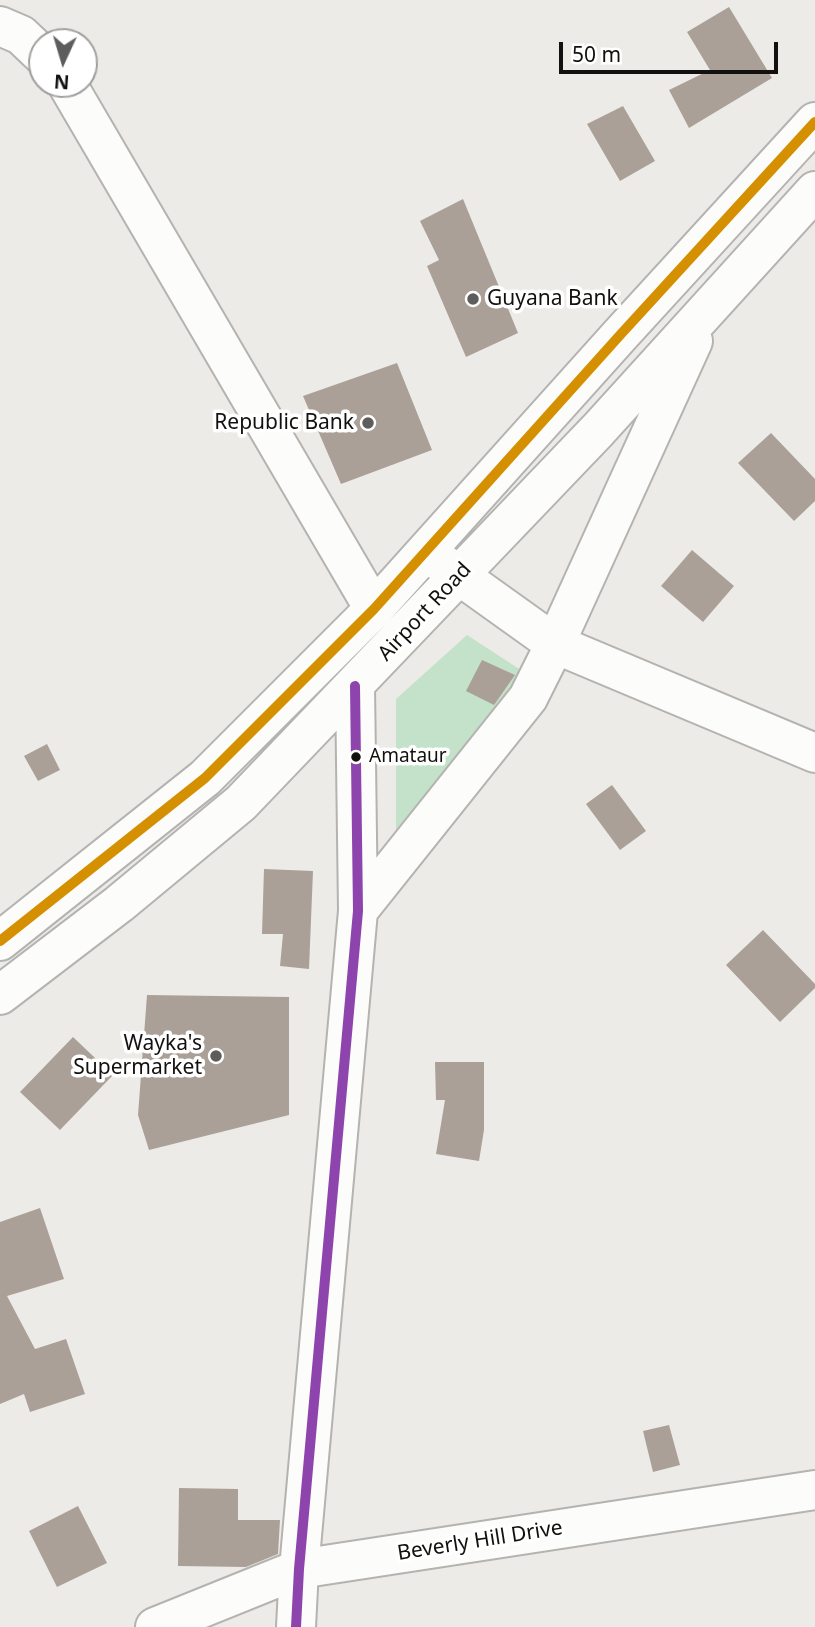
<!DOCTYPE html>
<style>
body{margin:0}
#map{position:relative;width:815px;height:1627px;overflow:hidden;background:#edebe7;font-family:"Noto Sans",sans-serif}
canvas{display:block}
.north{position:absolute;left:28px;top:28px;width:70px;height:70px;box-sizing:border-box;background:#fff;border:2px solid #a0a09f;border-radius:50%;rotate:184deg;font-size:19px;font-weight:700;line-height:28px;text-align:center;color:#12110f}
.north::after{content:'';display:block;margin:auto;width:24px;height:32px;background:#5f5d5b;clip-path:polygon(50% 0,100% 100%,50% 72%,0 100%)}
.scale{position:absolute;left:559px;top:42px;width:219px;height:32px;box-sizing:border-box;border:4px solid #12110f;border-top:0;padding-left:9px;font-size:21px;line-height:24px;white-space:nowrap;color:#12110f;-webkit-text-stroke:5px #fff;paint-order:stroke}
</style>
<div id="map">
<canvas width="815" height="1627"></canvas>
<div class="north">N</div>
<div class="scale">50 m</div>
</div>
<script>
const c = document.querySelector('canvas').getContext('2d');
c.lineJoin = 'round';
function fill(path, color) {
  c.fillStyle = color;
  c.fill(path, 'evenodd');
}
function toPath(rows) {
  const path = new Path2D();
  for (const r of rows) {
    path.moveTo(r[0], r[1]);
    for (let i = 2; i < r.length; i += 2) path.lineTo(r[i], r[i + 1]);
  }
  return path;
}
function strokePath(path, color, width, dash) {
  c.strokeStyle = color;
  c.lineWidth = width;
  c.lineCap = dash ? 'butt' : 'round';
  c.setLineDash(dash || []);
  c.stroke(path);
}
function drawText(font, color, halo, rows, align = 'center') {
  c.font = font + ' "Noto Sans",sans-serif';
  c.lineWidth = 7;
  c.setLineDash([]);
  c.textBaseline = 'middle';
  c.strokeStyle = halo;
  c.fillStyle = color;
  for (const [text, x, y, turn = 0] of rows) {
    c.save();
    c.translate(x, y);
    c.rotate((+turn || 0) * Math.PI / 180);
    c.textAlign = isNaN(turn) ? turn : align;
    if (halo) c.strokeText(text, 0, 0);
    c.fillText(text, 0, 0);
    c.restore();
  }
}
const green = toPath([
 [467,635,530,676,396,836,396,699]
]);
const building = toPath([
 [729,7,772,78,689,128,669,90,710,70,687,32],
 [623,106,655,161,620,181,587,124],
 [463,199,518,333,466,357,427,266,439,260,420,221],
 [397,363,432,450,341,484,303,396],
 [771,433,815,479,815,501,794,521,738,463],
 [692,550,734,586,703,622,661,586],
 [482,660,515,675,494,705,466,691],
 [47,744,60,770,38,781,24,756],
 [612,785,646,831,620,850,586,804],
 [264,869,313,871,309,969,280,966,283,934,262,934],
 [763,930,815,984,815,988,780,1022,726,965],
 [147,995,289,997,289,1115,149,1150,138,1115],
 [73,1037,113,1075,60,1130,20,1092],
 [435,1062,484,1062,484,1130,479,1161,436,1154,445,1100,436,1100],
 [40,1208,64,1279,7,1296,35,1349,66,1339,85,1394,30,1412,24,1394,0,1404,0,1222],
 [669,1425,680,1465,653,1472,643,1431],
 [179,1488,238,1489,238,1520,280,1520,278,1554,246,1567,178,1566],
 [78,1506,107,1563,57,1587,29,1531]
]);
const minor = toPath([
 [0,26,21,35,42,55],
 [67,84,374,609],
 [439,561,555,644,815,753],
 [358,911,528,698,555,644,693,341],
 [0,941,205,778,374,609,621,334,815,122],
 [0,995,119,904,241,803,598,430,815,191],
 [155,1627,299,1569,815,1490],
 [296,1627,299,1569,358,911,355,686]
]);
const bus1 = toPath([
 [0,941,205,778,374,609,621,334,815,122]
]);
const bus2 = toPath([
 [296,1627,299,1569,358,911,355,686]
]);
const markers = [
 [473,299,7,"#5f5d5b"],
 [368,423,7,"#5f5d5b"],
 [356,757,6,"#12110f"],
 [216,1056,7,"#5f5d5b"]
];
const busNames = [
 ["Amataur",369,757]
];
const poiNames = [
 ["Guyana Bank",487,299,"left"],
 ["Republic Bank",354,423],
 ["Wayka's",202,1044],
 ["Supermarket",202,1068]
];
const streetNames = [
 ["Airport Road",425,612,-47],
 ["Beverly Hill Drive",480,1541,-9]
];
fill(green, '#c4e1ca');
fill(building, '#aaa097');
strokePath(minor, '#b5b3b0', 42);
strokePath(minor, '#fcfcfb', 38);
strokePath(bus1, '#d59002', 10);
strokePath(bus2, '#8e44ad', 10);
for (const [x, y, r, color] of markers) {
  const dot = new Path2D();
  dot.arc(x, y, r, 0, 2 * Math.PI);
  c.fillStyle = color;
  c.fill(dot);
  strokePath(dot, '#fff', 2.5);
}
drawText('19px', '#12110f', '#fff', busNames, 'left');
drawText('21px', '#12110f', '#fff', poiNames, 'right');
drawText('21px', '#12110f', '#fff', streetNames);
</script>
